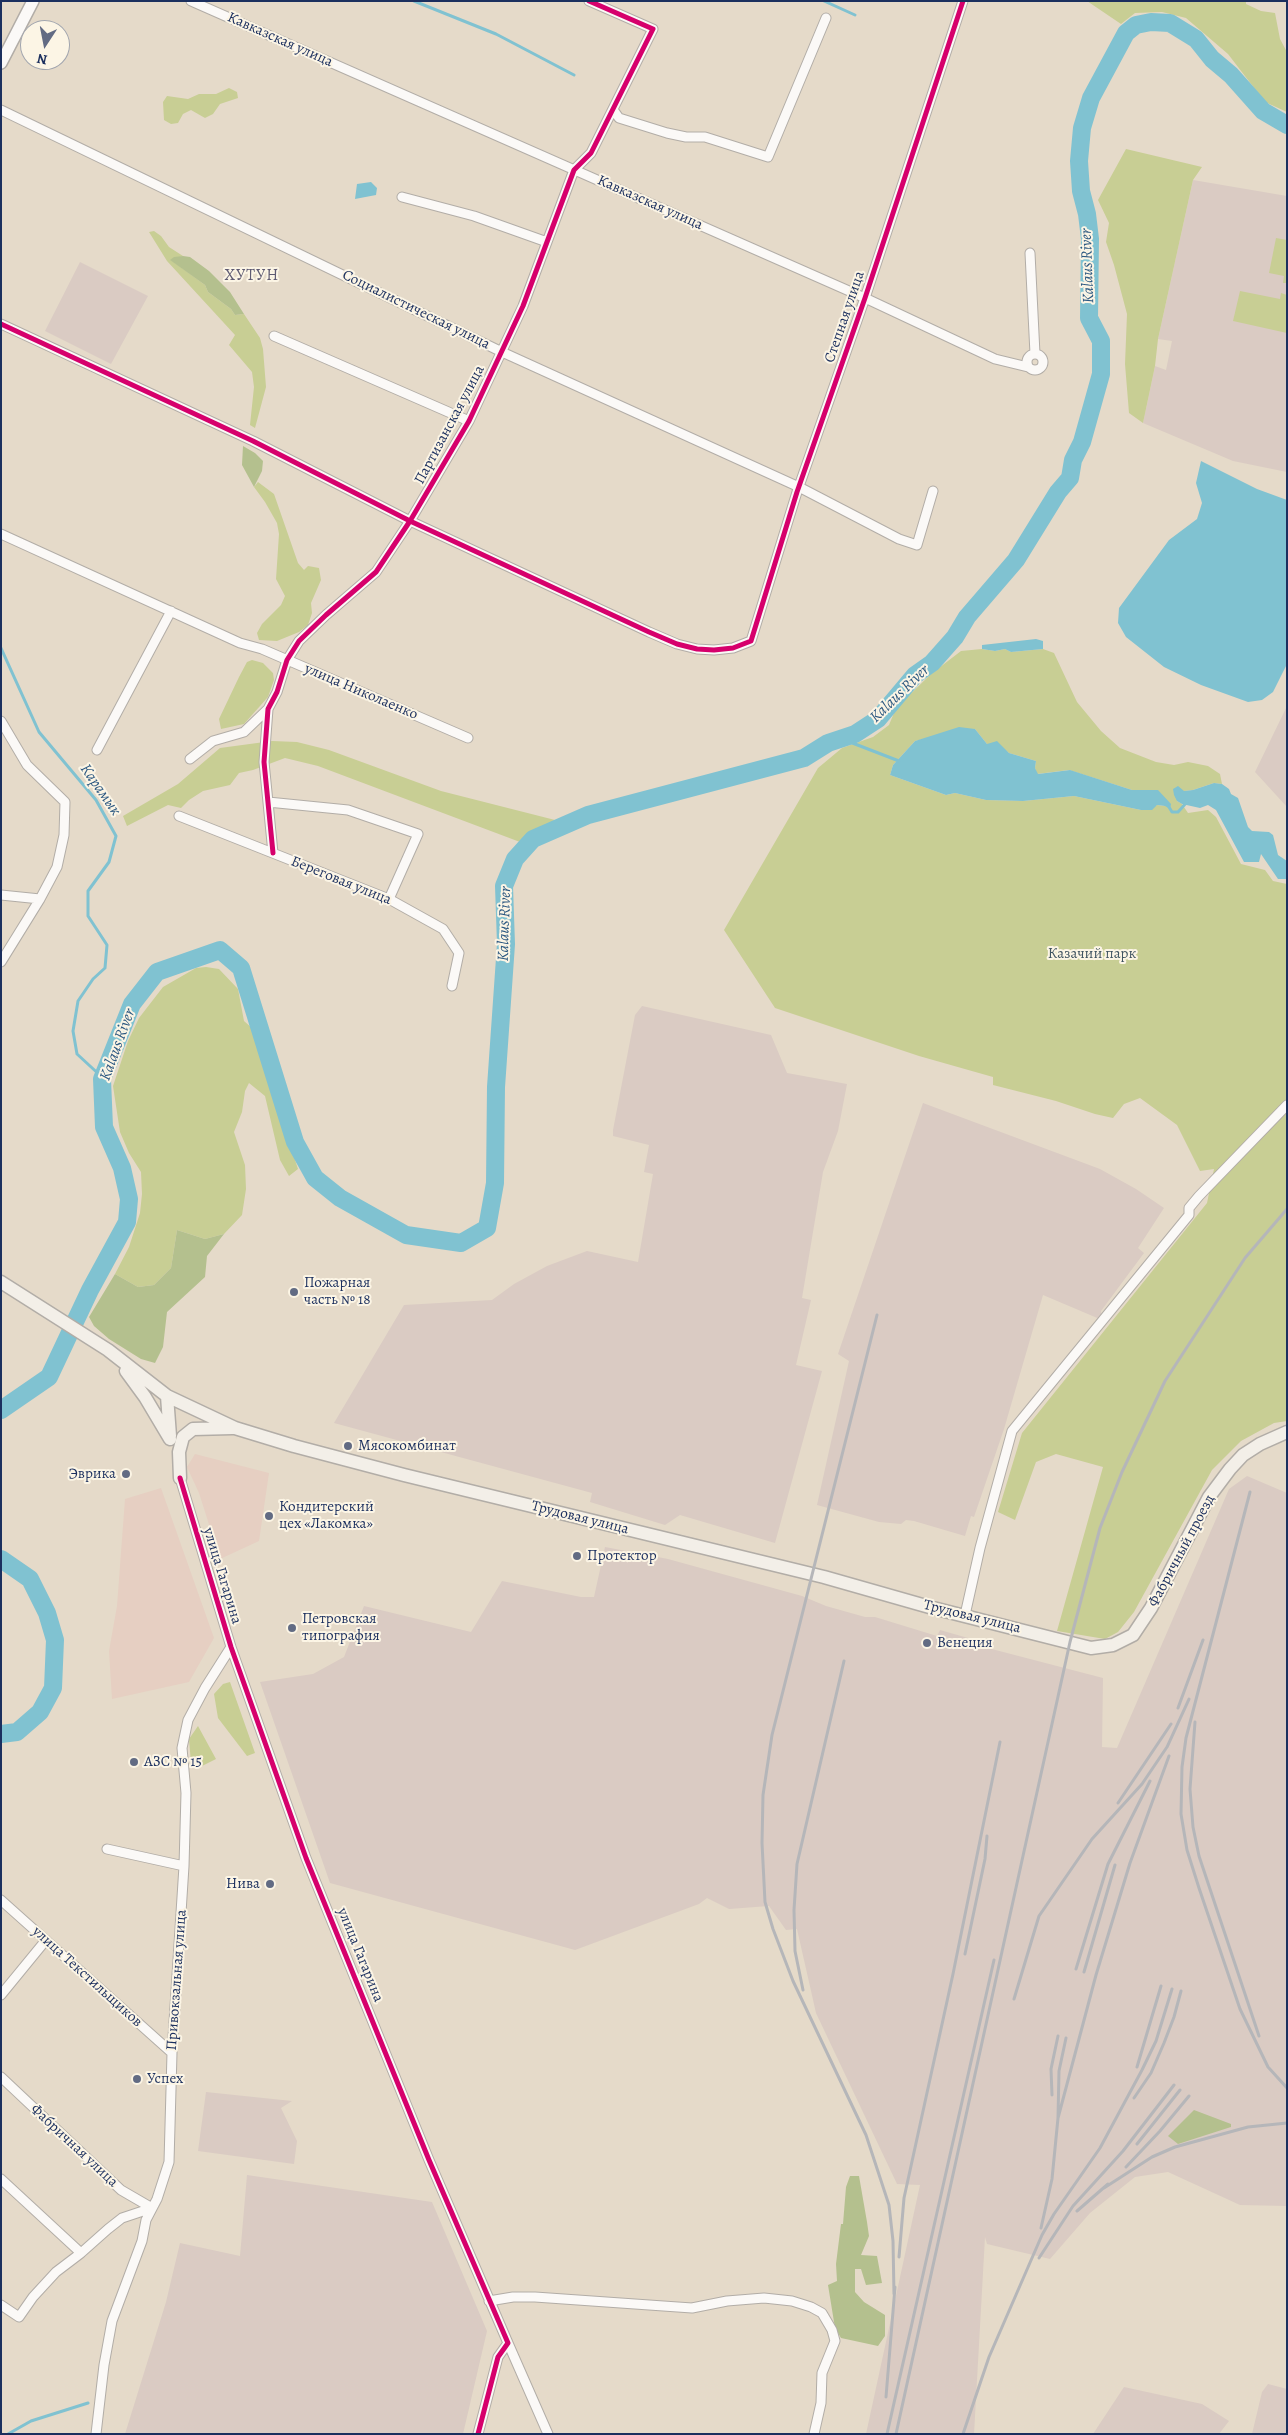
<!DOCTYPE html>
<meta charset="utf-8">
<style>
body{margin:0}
#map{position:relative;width:1288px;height:2435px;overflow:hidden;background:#e5dac9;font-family:Alegreya,serif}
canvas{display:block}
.frame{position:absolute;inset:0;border:2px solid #1b2f5e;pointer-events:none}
.north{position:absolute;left:20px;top:20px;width:50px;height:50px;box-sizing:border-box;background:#fcf5e5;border:1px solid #a2a6af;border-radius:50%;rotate:191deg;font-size:14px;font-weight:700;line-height:20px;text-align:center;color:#1b2f5e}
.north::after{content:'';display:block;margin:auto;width:18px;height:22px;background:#626b83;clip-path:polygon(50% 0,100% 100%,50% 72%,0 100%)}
</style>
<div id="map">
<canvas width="1288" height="2435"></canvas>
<div class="frame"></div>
<div class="north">N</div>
</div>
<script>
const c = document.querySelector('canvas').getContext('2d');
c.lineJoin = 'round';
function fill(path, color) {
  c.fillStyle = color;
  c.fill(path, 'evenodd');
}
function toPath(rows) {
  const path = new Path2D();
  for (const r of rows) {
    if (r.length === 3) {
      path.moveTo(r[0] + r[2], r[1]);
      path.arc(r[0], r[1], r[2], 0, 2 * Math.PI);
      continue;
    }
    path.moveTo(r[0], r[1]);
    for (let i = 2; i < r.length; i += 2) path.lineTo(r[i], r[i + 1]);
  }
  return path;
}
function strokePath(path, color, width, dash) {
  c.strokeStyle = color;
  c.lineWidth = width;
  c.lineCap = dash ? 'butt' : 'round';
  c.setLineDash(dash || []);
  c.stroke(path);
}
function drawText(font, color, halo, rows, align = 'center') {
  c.font = font + ' Alegreya,serif';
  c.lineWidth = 4;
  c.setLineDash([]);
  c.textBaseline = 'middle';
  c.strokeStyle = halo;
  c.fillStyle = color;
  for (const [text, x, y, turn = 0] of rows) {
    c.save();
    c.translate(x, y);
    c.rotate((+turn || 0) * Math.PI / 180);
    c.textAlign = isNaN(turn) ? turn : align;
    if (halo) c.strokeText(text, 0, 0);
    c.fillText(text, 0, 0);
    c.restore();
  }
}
const built = toPath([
 [195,1454,269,1473,259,1541,220,1559,199,1493,187,1467],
 [161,1488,214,1638,189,1682,112,1699,109,1651,117,1606,125,1499]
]);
const industrial = toPath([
 [1193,180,1287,196,1287,472,1233,461,1143,423,1155,366,1166,370,1172,341,1158,339],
 [80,262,148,296,111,364,45,331],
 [1287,706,1287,807,1255,772],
 [642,1006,771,1035,787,1073,847,1084,838,1131,823,1172,802,1298,811,1300,796,1365,822,1371,775,1543,680,1515,665,1525,590,1502,592,1493,334,1423,404,1305,492,1300,514,1284,547,1266,587,1251,638,1262,653,1174,644,1172,649,1145,613,1136,613,1130,635,1015],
 [923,1103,1100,1169,1136,1189,1164,1208,1138,1248,1144,1253,1101,1311,1102,1320,1043,1295,1004,1429,974,1517,971,1516,965,1536,914,1521,906,1520,901,1524,879,1522,817,1505,849,1361,838,1354],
 [1247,1476,1287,1493,1287,2206,1240,2205,1168,2172,1135,2177,1090,2213,1050,2259,987,2244,985,2237,974,2434,866,2434,920,2185,897,2184,816,2013,797,1929,786,1930,769,1906,729,1909,707,1898,699,1904,575,1950,330,1883,260,1682,313,1674,344,1657,364,1606,471,1632,502,1581,581,1597,594,1597,605,1547,668,1559,802,1596,826,1606,865,1617,875,1617,937,1636,940,1630,968,1638,968,1642,984,1647,1103,1678,1102,1747,1117,1748,1229,1489],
 [206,2092,292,2101,281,2108,297,2141,294,2164,198,2151],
 [247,2175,432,2202,487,2331,463,2434,125,2434,166,2302,180,2243,240,2256],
 [1268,2384,1287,2389,1287,2434,1252,2434,1262,2392],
 [1124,2387,1202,2404,1229,2421,1219,2434,1093,2434]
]);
const green = toPath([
 [1087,1,1246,1,1246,4,1261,11,1275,13,1280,39,1287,52,1287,112,1265,102,1228,54,1186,18,1162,12,1135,13,1121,24],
 [229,88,237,92,238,98,220,104,213,114,205,118,191,110,183,114,178,123,171,124,164,120,163,102,167,96,188,99,199,94,216,94],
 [1126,149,1202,167,1193,180,1158,339,1155,366,1143,423,1129,413,1125,364,1127,314,1114,265,1106,242,1109,223,1098,200],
 [154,231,161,236,169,247,183,256,171,260,205,285,208,292,231,309,235,315,244,314,260,338,263,349,266,387,255,428,250,425,254,387,252,372,229,345,235,335,167,261,149,232],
 [1276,238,1287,240,1287,283,1283,283,1284,276,1269,273],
 [1240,291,1280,299,1281,293,1287,295,1287,333,1233,321],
 [258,482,274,494,298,563,304,570,308,566,319,568,321,580,311,603,312,613,308,625,299,632,277,641,259,640,257,633,262,624,281,605,285,596,276,579,279,534,277,523,265,502,254,487],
 [982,649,995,651,1005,649,1011,652,1043,649,1054,653,1077,702,1101,731,1120,748,1156,762,1174,765,1188,762,1208,766,1220,774,1222,784,1214,783,1193,790,1184,791,1177,801,1182,804,1188,813,1208,810,1216,817,1241,864,1265,870,1273,881,1287,884,1287,1421,1274,1423,1241,1441,1212,1470,1134,1612,1118,1632,1105,1639,1057,1631,1103,1467,1056,1454,1036,1462,1015,1520,998,1512,1022,1433,1207,1203,1214,1169,1200,1171,1177,1125,1140,1098,1124,1104,1113,1118,1095,1114,1056,1101,993,1085,993,1077,919,1056,775,1008,724,930,818,768,842,748,873,737,889,725,896,708,931,674,961,651],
 [968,729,975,729,987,744,1001,747,1009,753,1036,761,1035,768,1037,774,1069,770,1132,790,1151,790,1165,806,1157,805,1141,810,1074,796,1023,801,986,800,955,793,946,795,890,775,893,765,915,741],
 [252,660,263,663,273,673,274,680,268,697,244,724,221,729,219,719,239,677,247,662],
 [272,741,297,742,329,750,441,791,555,820,520,842,318,766,285,758,253,770,239,773,230,785,203,791,189,800,181,808,168,805,127,826,123,816,178,784,220,748],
 [206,967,219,969,238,989,244,1021,252,1028,298,1169,289,1176,280,1160,265,1096,249,1083,245,1091,242,1112,234,1132,245,1165,246,1189,242,1215,224,1234,205,1239,177,1230,171,1268,154,1285,138,1287,115,1274,129,1247,140,1213,142,1194,141,1172,129,1153,120,1132,113,1086,128,1041,139,1018,163,987,196,968],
 [230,1682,255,1753,247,1756,218,1718,214,1694,223,1684],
 [198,1726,216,1759,202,1766,191,1763,189,1739]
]);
const forest = toPath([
 [183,256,190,257,209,271,230,292,244,314,235,315,231,309,208,292,205,285,170,260,174,257],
 [243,446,255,453,263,461,262,471,254,487,242,465],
 [177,1230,205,1239,224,1234,207,1256,205,1277,167,1312,163,1347,155,1363,141,1359,109,1339,94,1326,89,1317,115,1274,138,1287,154,1285,171,1268],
 [1194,2110,1231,2124,1231,2127,1178,2144,1168,2136],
 [850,2176,859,2176,867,2222,869,2236,861,2255,877,2256,882,2283,866,2285,861,2269,855,2269,855,2292,864,2302,885,2315,885,2336,878,2346,841,2338,835,2328,828,2285,837,2281,836,2264,841,2224,843,2224,846,2187]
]);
const water = toPath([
 [371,182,377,188,376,195,355,199,357,184],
 [1201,461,1257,489,1287,500,1287,664,1273,692,1262,700,1248,702,1201,685,1164,667,1126,637,1118,623,1119,608,1169,540,1197,519,1202,503,1196,483],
 [1036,639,1043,641,1043,649,1011,652,1005,649,995,651,982,649,982,645],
 [959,727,975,729,987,744,997,741,1009,753,1036,761,1035,768,1038,774,1070,770,1132,790,1158,790,1171,804,1170,809,1165,806,1157,805,1152,810,1141,810,1074,796,1023,801,986,800,955,793,946,795,890,775,893,765,915,741],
 [1214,783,1222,784,1229,789,1231,794,1238,798,1248,827,1252,831,1269,832,1273,835,1278,855,1287,861,1287,879,1278,879,1261,854,1259,862,1244,862,1216,810,1208,805,1200,808,1182,804,1177,801,1174,795,1173,789,1178,786,1184,791,1193,790]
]);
const stream = toPath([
 [414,1,496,34,574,75],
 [824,1,855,15],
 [1,648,39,732,96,800,116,836,109,862,88,891,88,916,107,945,105,968,93,979,78,1001,73,1031,77,1054,103,1078],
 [842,739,899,761],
 [1169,807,1172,812,1178,812,1187,802],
 [8,2434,31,2421,88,2403]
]);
const river = toPath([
 [1,1410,49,1377,90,1290,127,1222,129,1199,122,1168,104,1127,102,1079,132,1004,157,972,220,950,241,968,295,1142,315,1178,340,1198,406,1235,461,1243,487,1228,495,1183,496,1087,506,944,504,886,515,859,533,839,588,815,804,758,828,743,855,734,878,719,915,675,932,663,955,637,967,617,1016,560,1058,492,1070,478,1073,460,1082,442,1101,374,1101,341,1089,318,1090,239,1087,214,1081,191,1079,161,1082,128,1091,98,1126,33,1136,25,1151,22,1170,23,1196,39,1212,59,1231,75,1263,111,1287,125],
 [1,1559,30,1579,47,1613,55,1640,53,1688,40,1712,17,1732,1,1734]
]);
const minor = toPath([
 [191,1,865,298,995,359,1028,367],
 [1,110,502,352,799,487,899,539,917,545,933,491],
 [614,111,619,118,667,133,686,137,705,137,768,157,826,18],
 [402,197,474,216,547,242],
 [1030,253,1035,354],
 [1,324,253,441,410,521,649,632,677,644,697,649,714,650,733,648,751,641,797,492,865,298,963,1],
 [274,336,469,421],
 [1035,362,8],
 [1,534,240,643,262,649,468,738],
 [1,721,27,765,65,802,64,835,57,867,40,899,1,962],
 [97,750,171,611],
 [190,759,213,741,244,732,268,709],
 [268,802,348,810,418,834,389,899],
 [179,816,389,899,443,929,459,953,452,986],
 [273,853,264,762,268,709,277,692,287,660,299,641,326,615,376,572,410,521,469,421,523,306,574,170,591,153,653,29,589,1],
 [1,895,40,899],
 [180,1478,231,1647,306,1858,429,2160,508,2343,498,2357,478,2434],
 [965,1615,980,1548,1012,1431,1189,1215,1189,1208,1199,1196,1287,1105],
 [107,1849,184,1866],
 [1,1900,172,2053],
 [1,1995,46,1940],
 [1,2077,121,2190,152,2208],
 [1,2179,81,2253],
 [489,2301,513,2297,535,2297,692,2308,727,2301,764,2298,792,2301,811,2307,822,2313,832,2330,835,2341,822,2373,821,2403,814,2434],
 [1,2305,19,2317,33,2297,56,2272,81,2253,108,2229,122,2218,152,2208],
 [508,2343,548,2434],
 [96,2434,104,2365,112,2321,142,2241,146,2220,157,2199,169,2162,172,2053,184,1866,186,1793,182,1748,188,1720,205,1688,231,1647]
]);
const tertiary = toPath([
 [1,63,33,1]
]);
const secondary = toPath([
 [1,1282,108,1350,167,1396,235,1428,294,1446,404,1475,824,1577,933,1608,1091,1648,1113,1645,1133,1635,1151,1608,1209,1497,1230,1469,1243,1455,1260,1444,1287,1432],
 [126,1371,145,1397,170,1439],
 [167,1396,170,1436],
 [180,1478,179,1452,183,1437,193,1429,232,1428]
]);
const rail = toPath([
 [877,1315,772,1735,763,1795,762,1843,765,1902,773,1929,793,1981,866,2135,889,2205,893,2241,894,2294],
 [1250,1492,1186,1738,1182,1767,1181,1814,1187,1850,1199,1888,1240,2009,1268,2067,1287,2088],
 [1178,1708,1203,1640],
 [1195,1722,1190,1789,1193,1827,1199,1856,1259,2036],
 [1118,1803,1171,1724],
 [965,1954,985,1859,987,1836],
 [1076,1969,1108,1864,1150,1781],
 [1084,1972,1115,1865],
 [803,1990,795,1951,794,1910,797,1864,844,1661],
 [1014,1999,1039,1916,1092,1839,1142,1784,1167,1747,1189,1699],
 [1137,2067,1161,1986],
 [1052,2095,1051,2069,1058,2036],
 [1134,2098,1151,2073,1164,2043,1174,2017,1181,1991],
 [1058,2118,1096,1975,1130,1863,1169,1756],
 [1137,2144,1180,2090],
 [1126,2167,1160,2131,1189,2096],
 [1104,2188,1152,2157,1175,2147,1248,2127,1287,2123],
 [1077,2211,1108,2184],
 [1041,2228,1052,2179,1058,2118,1059,2071,1066,2038],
 [899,2257,904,2198,953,1974,1000,1742],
 [1039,2258,1073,2206,1123,2151,1174,2085],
 [886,2397,895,2287],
 [887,2434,994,1960],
 [896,2434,1070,1642,1100,1528,1122,1472,1165,1381,1245,1258,1287,1209],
 [963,2434,989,2357,1042,2235,1054,2214,1100,2148,1142,2070,1156,2041,1172,1989]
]);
const cycleway = toPath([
 [1,324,253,441,410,521,649,632,677,644,697,649,714,650,733,648,751,641,797,492,865,298,963,1],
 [273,853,264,762,268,709,277,692,287,660,299,641,326,615,376,572,410,521,469,421,523,306,574,170,591,153,653,29,589,1],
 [180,1478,231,1647,306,1858,429,2160,508,2343,498,2357,478,2434]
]);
const markers = [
 [294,1292,5,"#626b83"],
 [348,1446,5,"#626b83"],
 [126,1474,5,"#626b83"],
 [269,1516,5,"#626b83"],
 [577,1556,5,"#626b83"],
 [292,1628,5,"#626b83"],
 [927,1643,5,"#626b83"],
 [134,1762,5,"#626b83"],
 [270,1884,5,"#626b83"],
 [137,2079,5,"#626b83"]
];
const streetNames = [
 ["Кавказская улица",280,40,24],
 ["Кавказская улица",650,203,24],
 ["Социалистическая улица",416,310,26],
 ["Степная улица",845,317,-71],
 ["Партизанская улица",450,425,-62],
 ["улица Николаенко",361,692,23],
 ["Береговая улица",341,881,22],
 ["Трудовая улица",580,1518,14],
 ["Фабричный проезд",1182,1551,-62],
 ["улица Гагарина",222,1576,73],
 ["Трудовая улица",972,1617,14],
 ["улица Гагарина",360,1955,68],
 ["улица Текстильщиков",87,1977,42],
 ["Привокзальная улица",177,1980,-86],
 ["Фабричная улица",74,2146,43]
];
const parkNames = [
 ["Казачий парк",1092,954]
];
const poiNames = [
 ["Пожарная",304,1283],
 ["часть № 18",304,1300],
 ["Мясокомбинат",358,1446],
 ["Эврика",116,1474,"right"],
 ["Кондитерский",279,1507],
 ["цех «Лакомка»",279,1524],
 ["Протектор",587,1556],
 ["Петровская",302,1619],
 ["типография",302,1636],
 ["Венеция",937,1643],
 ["АЗС № 15",144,1762],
 ["Нива",260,1884,"right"],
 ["Успех",147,2079]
];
const waterNames = [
 ["Kalaus River",1088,266,-92],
 ["Kalaus River",900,694,-44],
 ["Карамык",100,790,55],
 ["Kalaus River",505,924,-88],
 ["Kalaus River",118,1045,-70]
];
const neighbourhoodNames = [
 ["ХУТУН",252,276]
];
fill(built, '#e6cfc2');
fill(industrial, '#dacbc3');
fill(green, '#c8ce94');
fill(forest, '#b4c08e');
fill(water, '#80c2d1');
strokePath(stream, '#80c2d1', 3);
strokePath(river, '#80c2d1', 18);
strokePath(minor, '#b2ada7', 11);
strokePath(tertiary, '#b2ada7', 14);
strokePath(secondary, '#b2ada7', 15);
strokePath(minor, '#fbf9f7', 9);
strokePath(tertiary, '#fbf9f7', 11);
strokePath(secondary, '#f3efe8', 12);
strokePath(rail, '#b5b6b9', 3);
strokePath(cycleway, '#d6006c', 5);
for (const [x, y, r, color] of markers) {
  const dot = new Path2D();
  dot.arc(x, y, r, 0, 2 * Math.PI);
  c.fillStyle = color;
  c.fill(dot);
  strokePath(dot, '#fcf5e5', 2);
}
drawText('15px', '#1b2f5e', '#fcf5e5', streetNames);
drawText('15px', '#405461', '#fcf5e5', parkNames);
drawText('15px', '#1b2f5e', '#fcf5e5', poiNames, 'left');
drawText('italic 16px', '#2c5881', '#fcf5e5', waterNames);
c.letterSpacing = '1px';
drawText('16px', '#5e5a72', '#fcf5e5', neighbourhoodNames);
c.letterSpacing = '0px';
</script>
